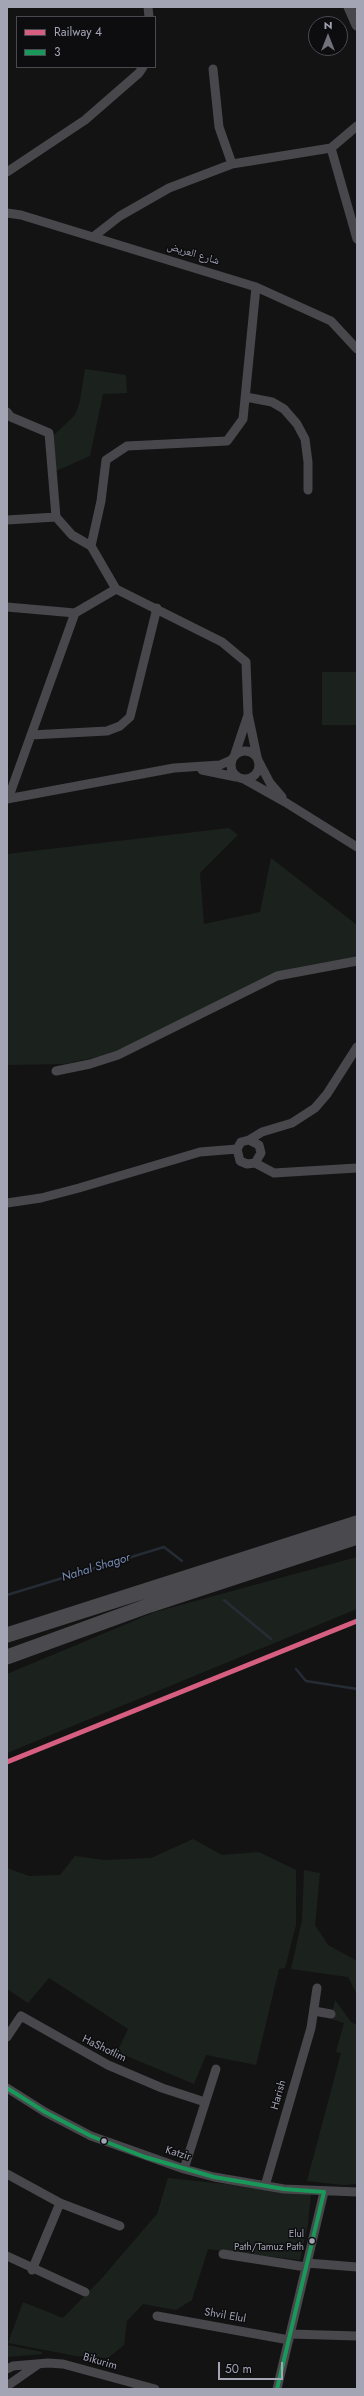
<!DOCTYPE html>
<meta charset="utf-8">
<style>
body{margin:0}
#map{position:relative;width:364px;height:2396px;overflow:hidden;background:#131313;font-family:Jost,sans-serif}
canvas{display:block}
.frame{position:absolute;inset:0;border:8px solid #a3a5b5;pointer-events:none}
.legend{position:absolute;left:16px;top:16px;width:140px;height:52px;box-sizing:border-box;background:#0d0d0f;border:1px solid #494a51;margin:0;padding:5px 7px;list-style:none;font-size:12px;color:#a3a5b5}
.legend li{display:flex;align-items:center;gap:8px;height:20px}
.legend b{width:20px;border:1px solid #494a51}
.north{position:absolute;left:308px;top:16px;width:40px;height:40px;box-sizing:border-box;background:#0d0d0f;border:1px solid #494a51;border-radius:50%;rotate:0deg;font-size:11px;font-weight:700;line-height:16px;text-align:center;color:#a3a5b5}
.north::after{content:'';display:block;margin:auto;width:14px;height:18px;background:#71727c;clip-path:polygon(50% 0,100% 100%,50% 72%,0 100%)}
.scale{position:absolute;left:218px;top:2362px;width:65px;height:18px;box-sizing:border-box;border:2px solid #a3a5b5;border-top:0;padding-left:5px;font-size:12px;line-height:14px;white-space:nowrap;color:#a3a5b5;-webkit-text-stroke:3px #0d0d0f;paint-order:stroke}
</style>
<div id="map">
<canvas width="364" height="2396"></canvas>
<div class="frame"></div>
<ul class="legend">
<li><b style="height:5px;background:#d65e81"></b>Railway 4</li>
<li><b style="height:5px;background:#1a9859"></b>3</li>
</ul>
<div class="north">N</div>
<div class="scale">50 m</div>
</div>
<script>
const c = document.querySelector('canvas').getContext('2d');
c.lineJoin = 'round';
function fill(path, color) {
  c.fillStyle = color;
  c.fill(path, 'evenodd');
}
function toPath(rows) {
  const path = new Path2D();
  for (const r of rows) {
    if (r.length === 3) {
      path.moveTo(r[0] + r[2], r[1]);
      path.arc(r[0], r[1], r[2], 0, 2 * Math.PI);
      continue;
    }
    path.moveTo(r[0], r[1]);
    for (let i = 2; i < r.length; i += 2) path.lineTo(r[i], r[i + 1]);
  }
  return path;
}
function strokePath(path, color, width, dash) {
  c.strokeStyle = color;
  c.lineWidth = width;
  c.lineCap = dash ? 'butt' : 'round';
  c.setLineDash(dash || []);
  c.stroke(path);
}
function drawText(font, color, halo, rows, align = 'center') {
  c.font = font + ' Jost,"Noto Naskh Arabic",sans-serif';
  c.lineWidth = 3;
  c.setLineDash([]);
  c.textBaseline = 'middle';
  c.strokeStyle = halo;
  c.fillStyle = color;
  for (const [text, x, y, turn = 0] of rows) {
    c.save();
    c.translate(x, y);
    c.rotate((+turn || 0) * Math.PI / 180);
    c.textAlign = isNaN(turn) ? turn : align;
    if (halo) c.strokeText(text, 0, 0);
    c.fillText(text, 0, 0);
    c.restore();
  }
}
const green = toPath([
 [85,369,126,375,127,393,103,394,90,456,56,471,53,436,75,415,80,401],
 [322,672,357,672,357,725,322,725],
 [229,828,238,835,200,873,204,924,260,912,271,858,357,925,357,962,268,981,116,1053,64,1064,7,1065,7,854],
 [357,1557,357,1609,7,1753,7,1674,155,1612],
 [193,1839,222,1855,259,1852,296,1870,296,1925,285,1968,279,1969,256,2065,206,2055,194,2084,117,2052,128,2029,49,1978,28,2003,7,1989,7,1868,29,1876,60,1875,75,1856,104,1860,151,1858],
 [304,1870,320,1873,315,1925,328,1945,357,1961,357,1995,348,1977,291,1969,302,1920],
 [335,2000,351,2022,357,2025,357,2184,343,2185,307,2181,341,2053,336,2052,344,2023,331,2019],
 [168,2178,311,2193,308,2224,300,2260,208,2249,192,2300,176,2310,143,2304,127,2321,124,2345,108,2358,76,2356,8,2343,23,2302,63,2318,102,2278,157,2214],
 [7,2345,42,2352,42,2354,7,2357]
]);
const stream = toPath([
 [7,1595,164,1547,182,1561],
 [224,1600,271,1639],
 [296,1669,306,1681,357,1689]
]);
const minor = toPath([
 [148,7,149,17],
 [213,69,219,127,232,164],
 [331,148,357,239],
 [7,172,85,120,139,73,143,67],
 [7,213,21,215,256,287,331,321,357,349],
 [93,237,120,216,169,188,232,164,331,148,357,126],
 [256,287,243,419,227,441,127,446,106,460,101,501,91,546,116,589,222,642,246,662,248,714,257,757],
 [246,397,272,402,284,409,297,424,305,439,308,462,308,490],
 [7,412,11,417,49,433,56,517,72,535,91,546],
 [7,520,56,517],
 [7,607,75,613,116,589],
 [31,735,107,731,120,726,130,717,157,608],
 [245,765,14],
 [235,754,248,715],
 [259,762,270,783,282,797],
 [202,770,236,777],
 [244,779,285,802,357,847],
 [7,799,174,768,220,765,231,760],
 [8,799,75,613],
 [56,1071,90,1064,118,1055,277,976,357,961],
 [249,1140,262,1132,292,1123,315,1108,327,1094,357,1047],
 [255,1163,261,1153,259,1145,249,1140,241,1142,237,1149,240,1161,247,1164,255,1163,274,1173,357,1168],
 [7,1203,41,1198,79,1188,200,1152,237,1149],
 [314,2011,331,2014],
 [7,2037,21,2016,108,2065,162,2088,205,2102],
 [7,2088,45,2112,91,2136,184,2169,214,2177,284,2189,357,2192],
 [184,2169,216,2069],
 [7,2174,60,2203,120,2226],
 [265,2186,311,2028,317,1988],
 [223,2254,306,2267],
 [7,2256,85,2292],
 [307,2263,357,2267],
 [32,2270,60,2203],
 [157,2316,289,2340],
 [290,2334,357,2336],
 [7,2369,13,2366,48,2363,63,2364,155,2389],
 [7,2386,37,2365],
 [277,2389,324,2192]
]);
const tertiary = toPath([
 [349,7,357,25]
]);
const trunk = toPath([
 [7,1635,357,1523],
 [7,1657,150,1605,357,1537]
]);
const bus1 = toPath([
 [7,2088,45,2112,91,2136,145,2157,214,2177,284,2189,324,2192,277,2389]
]);
const rail1 = toPath([
 [7,1762,357,1621]
]);
const markers = [
 [104,2141,3.5,"#a3a5b5"],
 [312,2241,3.5,"#a3a5b5"]
];
const busNames = [
 ["Elul",304,2235],
 ["Path/Tamuz Path",304,2248]
];
const streetNames = [
 ["شارع العريض",193,254,17],
 ["HaShotlim",104,2049,26],
 ["Harish",279,2095,-74],
 ["Katzir",178,2154,17],
 ["Shvil Elul",225,2316,10],
 ["Bikurim",100,2362,16]
];
const waterNames = [
 ["Nahal Shagor",96,1568,-17]
];
fill(green, '#1b221d');
strokePath(stream, '#262c35', 2.5);
strokePath(minor, '#47474c', 9);
strokePath(tertiary, '#47474c', 11);
strokePath(trunk, '#4a4a4e', 15);
strokePath(bus1, '#1a9859', 4);
strokePath(rail1, '#d65e81', 5);
for (const [x, y, r, color] of markers) {
  const dot = new Path2D();
  dot.arc(x, y, r, 0, 2 * Math.PI);
  c.fillStyle = color;
  c.fill(dot);
  strokePath(dot, '#0d0d0f', 1.5);
}
drawText('10px', '#a3a5b5', '#0d0d0f', busNames, 'right');
drawText('11px', '#a3a5b5', '#0d0d0f', streetNames);
drawText('italic 12px', '#778cb2', '#0d0d0f', waterNames);
</script>
